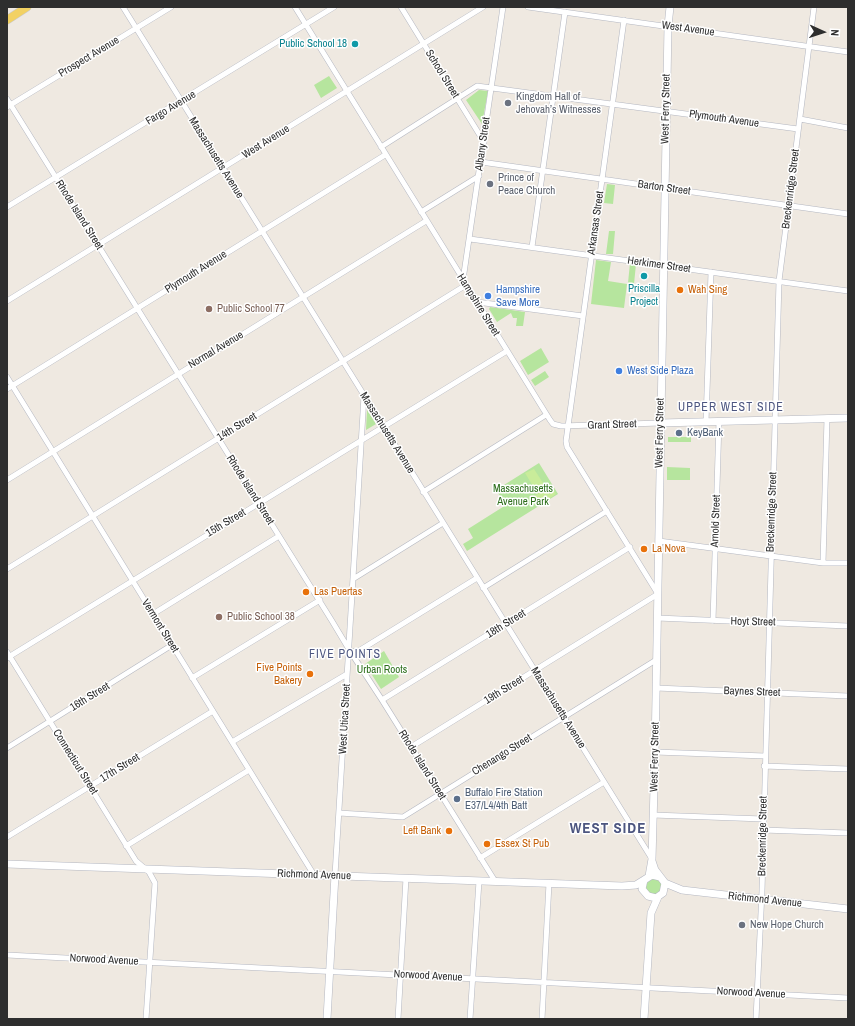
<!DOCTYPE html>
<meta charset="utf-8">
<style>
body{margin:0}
#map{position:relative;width:855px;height:1026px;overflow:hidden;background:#efe9e1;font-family:"Archivo Narrow",sans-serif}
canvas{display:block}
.frame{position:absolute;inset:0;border:8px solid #2e2e2e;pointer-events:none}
.north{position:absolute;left:803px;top:12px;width:40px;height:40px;-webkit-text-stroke:3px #fff;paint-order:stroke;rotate:93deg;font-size:11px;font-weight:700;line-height:16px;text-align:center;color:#2e2e2e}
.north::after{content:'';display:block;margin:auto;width:14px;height:18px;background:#2e2e2e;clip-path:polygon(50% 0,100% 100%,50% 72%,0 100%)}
</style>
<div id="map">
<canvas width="855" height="1026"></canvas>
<div class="frame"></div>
<div class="north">N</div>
</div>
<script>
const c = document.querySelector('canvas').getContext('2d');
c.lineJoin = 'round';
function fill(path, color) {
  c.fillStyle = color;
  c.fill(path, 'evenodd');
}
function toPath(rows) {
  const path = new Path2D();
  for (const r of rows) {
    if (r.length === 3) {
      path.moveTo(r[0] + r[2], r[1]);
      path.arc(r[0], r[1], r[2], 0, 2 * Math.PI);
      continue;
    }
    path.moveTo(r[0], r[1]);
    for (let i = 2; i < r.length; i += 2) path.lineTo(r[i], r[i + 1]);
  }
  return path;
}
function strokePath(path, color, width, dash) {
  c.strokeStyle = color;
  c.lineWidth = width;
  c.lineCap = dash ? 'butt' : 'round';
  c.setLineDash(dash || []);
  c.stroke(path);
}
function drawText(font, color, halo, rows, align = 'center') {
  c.font = font + ' "Archivo Narrow",sans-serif';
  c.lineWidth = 3;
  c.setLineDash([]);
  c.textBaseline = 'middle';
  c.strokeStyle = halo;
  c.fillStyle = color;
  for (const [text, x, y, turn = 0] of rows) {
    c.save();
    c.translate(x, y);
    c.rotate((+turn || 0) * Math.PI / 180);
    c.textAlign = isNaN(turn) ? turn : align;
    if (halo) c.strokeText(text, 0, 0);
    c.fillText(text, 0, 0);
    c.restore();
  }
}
const green = toPath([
 [329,76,337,88,321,98,314,85],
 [479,90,488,91,482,124,466,100],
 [607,184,615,185,613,204,604,203],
 [609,231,615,231,613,254,606,254],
 [596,260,611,262,608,281,627,284,624,308,591,304],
 [630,263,636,264,634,284,628,283],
 [490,307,525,312,523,326,516,326,517,318,513,318,511,313,497,322,489,309],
 [541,348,549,362,528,375,520,361],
 [545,371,549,377,535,386,531,380],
 [367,410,376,424,366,430],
 [668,437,691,437,691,442,668,442],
 [539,463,558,494,467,551,463,544,473,538,468,529,506,505,496,490],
 [667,467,690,468,690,480,667,480],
 [384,651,399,677,381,689,365,664],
 [654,887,8]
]);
const pitch = toPath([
 [534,469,545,486,536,491,525,473],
 [551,486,556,494,540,505,534,496]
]);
const street = toPath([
 [123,7,652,859],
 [295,7,550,420,553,424,561,426,661,423],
 [401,7,484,142],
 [528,7,848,52],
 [7,99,332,621,350,651,382,700,495,881],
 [7,107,171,7],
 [800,119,848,128],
 [381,147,477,86,798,129],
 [481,162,848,214],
 [7,207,334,7],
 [421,212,479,176],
 [470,239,848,291],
 [532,247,565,12],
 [463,280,503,7],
 [7,301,483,7],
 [477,302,583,316],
 [7,377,314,875],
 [7,389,385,155],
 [706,422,711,272],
 [7,480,426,221],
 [423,492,546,415],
 [659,541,823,563,848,563],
 [823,563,827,418],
 [7,569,466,285],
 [353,579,443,523],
 [483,588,607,511],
 [153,614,279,536],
 [657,618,848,626],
 [713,621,719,421],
 [350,651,357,652,477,578],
 [7,652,136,861,149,872,155,883,146,1019],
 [7,658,507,351],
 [192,678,320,600],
 [656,688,848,696],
 [382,700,630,547],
 [232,742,347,674],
 [411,747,658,594,567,447,566,441,624,20],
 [7,748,172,645],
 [655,752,765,756],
 [764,766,848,769],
 [339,813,403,817,656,660],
 [653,815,763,819],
 [763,830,848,833],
 [7,837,213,711],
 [126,846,249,770],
 [480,858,604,782],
 [335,875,364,396],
 [7,955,848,998],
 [398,1019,406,878],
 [470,1019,479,881],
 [542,1019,549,883],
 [756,1019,762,891,779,281,814,7]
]);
const secondary = toPath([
 [661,423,848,418],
 [7,864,622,886,636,885,652,875,660,877],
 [649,876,652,859,655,752,668,26,670,7],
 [644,880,642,889,648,896,656,898,663,893,665,883,655,870,652,861],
 [665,883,682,890,848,909],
 [327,1019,335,875],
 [644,1019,651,913,658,897]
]);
const primary = toPath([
 [7,20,27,7]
]);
const markers = [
 [355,44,4,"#0f9aa8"],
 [508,103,4,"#6b7280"],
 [490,184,4,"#6b7280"],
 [644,276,4,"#0f9aa8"],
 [680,290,4,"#e8710a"],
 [488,296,4,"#3f7fe0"],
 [209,309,4,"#8d6e63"],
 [619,371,4,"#3f7fe0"],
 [679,433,4,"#5c6f8a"],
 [644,549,4,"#e8710a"],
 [306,592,4,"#e8710a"],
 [219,617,4,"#8d6e63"],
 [310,674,4,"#e8710a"],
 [457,799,4,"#5c6f8a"],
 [449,831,4,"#e8710a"],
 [487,844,4,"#e8710a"],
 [742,925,4,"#6b7280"]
];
const streetNames = [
 ["West Avenue",688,29,8],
 ["Prospect Avenue",89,57,-31],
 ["School Street",442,74,58],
 ["Fargo Avenue",171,108,-31],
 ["West Ferry Street",666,109,-89],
 ["Plymouth Avenue",724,119,8],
 ["West Avenue",266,142,-32],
 ["Albany Street",483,144,-82],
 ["Massachusetts Avenue",216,158,58],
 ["Barton Street",664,188,8],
 ["Breckenridge Street",791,189,-83],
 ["Rhode Island Street",79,215,58],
 ["Arkansas Street",596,223,-82],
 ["Herkimer Street",659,265,8],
 ["Plymouth Avenue",196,272,-32],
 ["Hampshire Street",478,305,58],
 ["Normal Avenue",216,350,-31],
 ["Grant Street",612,425,-2],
 ["14th Street",237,427,-32],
 ["Massachusetts Avenue",387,433,58],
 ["West Ferry Street",660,433,-89],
 ["Rhode Island Street",250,490,58],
 ["Breckenridge Street",772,512,-88],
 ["Arnold Street",716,521,-88],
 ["15th Street",226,523,-31],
 ["Hoyt Street",753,622,1],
 ["18th Street",506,624,-32],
 ["Vermont Street",160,626,58],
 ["19th Street",504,690,-32],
 ["Baynes Street",752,692,2],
 ["16th Street",90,697,-32],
 ["Massachusetts Avenue",558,708,58],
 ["West Utica Street",345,719,-87],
 ["Chenango Street",502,755,-32],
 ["West Ferry Street",655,757,-89],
 ["Connecticut Street",75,762,58],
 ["Rhode Island Street",422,765,58],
 ["17th Street",120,768,-32],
 ["Breckenridge Street",763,836,-89],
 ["Richmond Avenue",314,875,2],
 ["Richmond Avenue",765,900,6],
 ["Norwood Avenue",104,960,3],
 ["Norwood Avenue",428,976,3],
 ["Norwood Avenue",751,993,3]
];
const cultureNames = [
 ["Public School 18",347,44],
 ["Priscilla",644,289,"center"],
 ["Project",644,302,"center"]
];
const worshipNames = [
 ["Kingdom Hall of",516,97],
 ["Jehovah’s Witnesses",516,110],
 ["Prince of",498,178],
 ["Peace Church",498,191],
 ["New Hope Church",750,925]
];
const shopNames = [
 ["Hampshire",496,290],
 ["Save More",496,303],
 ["West Side Plaza",627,371]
];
const foodNames = [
 ["Wah Sing",688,290],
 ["La Nova",652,549],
 ["Las Puertas",314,592],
 ["Five Points",302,668,"right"],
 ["Bakery",302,681,"right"],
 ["Left Bank",441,831,"right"],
 ["Essex St Pub",495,844]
];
const educationNames = [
 ["Public School 77",217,309],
 ["Public School 38",227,617]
];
const serviceNames = [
 ["KeyBank",687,433],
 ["Buffalo Fire Station",465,793],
 ["E37/L4/4th Batt",465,806]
];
const parkNames = [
 ["Massachusetts",523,489],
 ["Avenue Park",523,502],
 ["Urban Roots",382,670]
];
const neighbourhoodNames = [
 ["UPPER WEST SIDE",731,408],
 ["FIVE POINTS",345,655]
];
const districtNames = [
 ["WEST SIDE",608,829]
];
fill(green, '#b6e59e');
fill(pitch, '#c9ec9a');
strokePath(street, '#b4b7c1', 6);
strokePath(secondary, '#b4b7c1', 8);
strokePath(primary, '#c9c9c9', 9);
strokePath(street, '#fff', 5);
strokePath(secondary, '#fff', 7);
strokePath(primary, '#f2d163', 8);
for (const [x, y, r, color] of markers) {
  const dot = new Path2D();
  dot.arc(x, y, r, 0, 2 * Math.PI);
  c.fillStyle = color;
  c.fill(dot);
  strokePath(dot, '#fff', 1.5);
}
drawText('11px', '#2e2e2e', '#fff', streetNames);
drawText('11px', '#0d838f', '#fff', cultureNames, 'right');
drawText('11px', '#5b616d', '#fff', worshipNames, 'left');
drawText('11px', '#366cbe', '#fff', shopNames, 'left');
drawText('11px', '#c56008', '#fff', foodNames, 'left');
drawText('11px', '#785e54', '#fff', educationNames, 'left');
drawText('11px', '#4e5e75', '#fff', serviceNames, 'left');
drawText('11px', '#2c6e1b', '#fff', parkNames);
c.letterSpacing = '1px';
drawText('12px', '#4d5680', '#fff', neighbourhoodNames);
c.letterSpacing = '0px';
c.letterSpacing = '1px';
drawText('bold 15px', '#4d5680', '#fff', districtNames);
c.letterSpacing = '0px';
</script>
